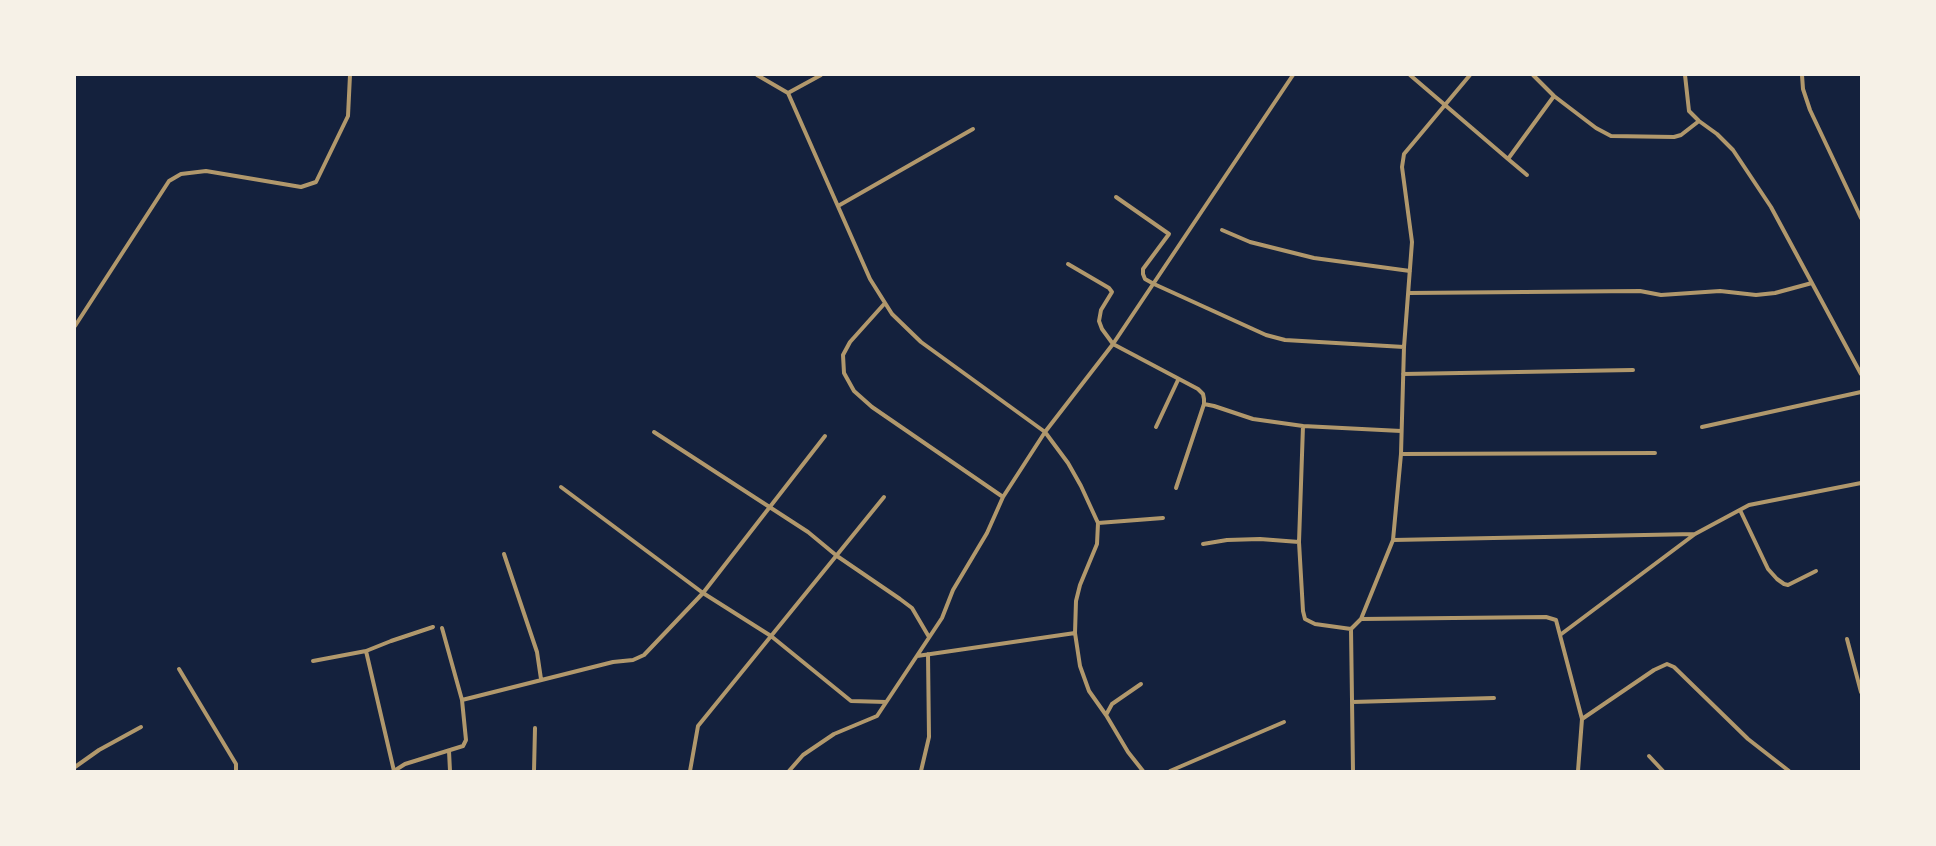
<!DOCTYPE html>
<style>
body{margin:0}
#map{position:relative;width:1936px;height:846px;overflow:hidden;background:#14213d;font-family:Literata,serif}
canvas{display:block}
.frame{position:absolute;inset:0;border:76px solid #f6f1e7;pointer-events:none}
</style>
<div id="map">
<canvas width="1936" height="846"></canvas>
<div class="frame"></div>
</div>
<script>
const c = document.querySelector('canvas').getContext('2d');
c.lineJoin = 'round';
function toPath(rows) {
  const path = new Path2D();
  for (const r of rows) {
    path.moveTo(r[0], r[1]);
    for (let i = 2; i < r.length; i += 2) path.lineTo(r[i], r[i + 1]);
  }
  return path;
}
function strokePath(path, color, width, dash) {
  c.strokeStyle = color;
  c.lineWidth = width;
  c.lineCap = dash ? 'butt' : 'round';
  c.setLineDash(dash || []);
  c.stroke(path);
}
const minor = toPath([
 [757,75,788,93,870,279,892,314,921,342,1045,432,1068,463,1081,486,1098,523,1097,544,1080,585,1076,601,1075,633,1080,666,1089,691,1106,715,1128,752,1143,771],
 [1410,75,1508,159,1554,96],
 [1533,75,1554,96,1596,128,1611,136,1674,137,1681,135,1699,121],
 [1685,75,1689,111,1699,121,1717,134,1733,150,1771,207,1861,374],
 [1802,75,1803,89,1810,110,1861,218],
 [788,93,821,75],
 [1508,159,1527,175],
 [1116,197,1169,234,1143,269,1143,274,1145,279,1154,284,1266,335,1285,340,1404,347],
 [838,206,973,129],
 [1222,230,1250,242,1314,258,1410,271],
 [1068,264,1109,288,1112,292,1101,310,1099,321,1102,329,1113,344,1198,389,1203,394,1204,399,1204,404],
 [1409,293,1640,291,1661,295,1720,291,1756,295,1775,293,1812,283],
 [885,303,850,342,843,355,844,373,854,391,872,407,1003,497],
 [75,326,169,181,181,174,206,171,301,187,316,182,348,116,350,75],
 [1403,374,1633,370],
 [1156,427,1178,380],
 [1702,427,1861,392],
 [654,432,808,532,837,556,900,599,912,608,929,637],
 [1401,454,1655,453],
 [561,487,703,593,771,636,851,701,886,702],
 [1176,488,1204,404,1214,406,1253,419,1303,426],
 [1740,510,1768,569,1777,579,1784,584,1788,585,1816,571],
 [1098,523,1163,518],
 [1393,540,1695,534],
 [1203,544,1227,540,1260,539,1299,542],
 [504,554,537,652,541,679],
 [1361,619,1546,617,1556,620,1582,719,1578,771],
 [442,628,462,700],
 [1351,629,1315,624,1305,619,1303,611,1299,542,1303,426,1401,431],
 [1560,635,1695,534,1749,505,1861,483],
 [1847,639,1861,692],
 [366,651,394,771],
 [917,656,1075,633],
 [313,661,366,651,391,641,433,627],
 [179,669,236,764,236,771],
 [1352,702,1494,698],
 [1106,715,1112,704,1141,684],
 [1582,719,1654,670,1667,664,1674,667,1748,739,1789,771],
 [449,751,450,771],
 [1649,756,1663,771],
 [75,767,99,750,141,727],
 [394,771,405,764,463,746,466,740,462,700,613,662,633,660,644,655,703,593,825,436],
 [534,771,535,728],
 [690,771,698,726,884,497],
 [789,771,803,755,834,734,877,716,942,618,953,590,987,533,1003,497,1045,432,1113,344,1293,75],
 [921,771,929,737,928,654],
 [1170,771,1284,722],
 [1353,771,1351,629,1361,619,1393,540,1401,454,1404,347,1412,242,1402,167,1404,154,1470,75]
]);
strokePath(minor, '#b1986c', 4);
</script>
